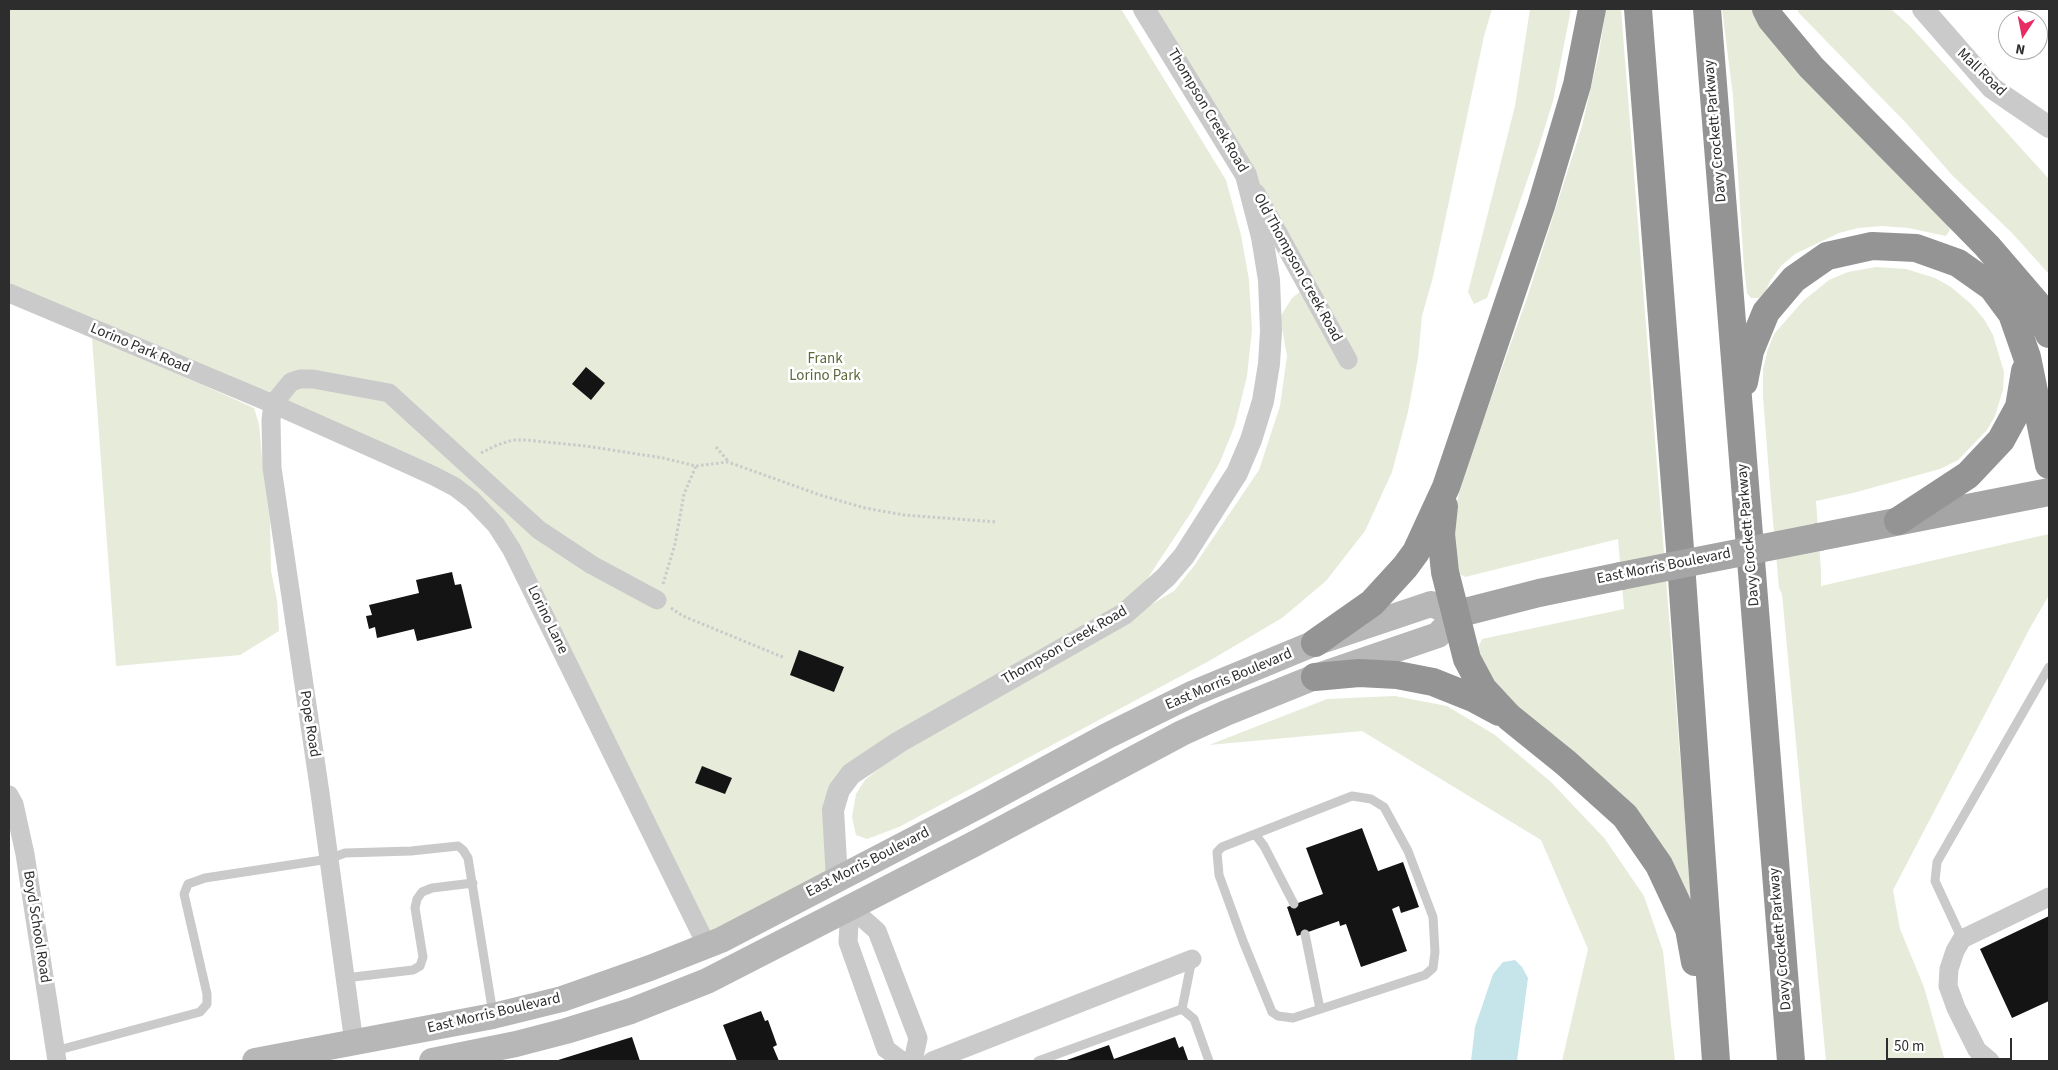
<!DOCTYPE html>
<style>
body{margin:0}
#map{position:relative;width:2058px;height:1070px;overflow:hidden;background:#fff;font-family:"Source Sans 3",sans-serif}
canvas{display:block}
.frame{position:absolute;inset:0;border:10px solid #2d2d2d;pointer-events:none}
.north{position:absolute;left:1998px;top:10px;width:50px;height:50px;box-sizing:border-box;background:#fff;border:1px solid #ababab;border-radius:50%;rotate:191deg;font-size:14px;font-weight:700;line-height:20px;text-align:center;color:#2d2d2d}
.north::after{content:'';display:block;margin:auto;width:18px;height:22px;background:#e72c63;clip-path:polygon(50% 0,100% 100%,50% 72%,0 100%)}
.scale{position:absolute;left:1886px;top:1038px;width:126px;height:22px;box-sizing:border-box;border:2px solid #2d2d2d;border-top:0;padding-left:6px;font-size:15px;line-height:18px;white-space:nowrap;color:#2d2d2d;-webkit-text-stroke:4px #fff;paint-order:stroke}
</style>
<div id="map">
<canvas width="2058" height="1070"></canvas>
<div class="frame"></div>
<div class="north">N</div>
<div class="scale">50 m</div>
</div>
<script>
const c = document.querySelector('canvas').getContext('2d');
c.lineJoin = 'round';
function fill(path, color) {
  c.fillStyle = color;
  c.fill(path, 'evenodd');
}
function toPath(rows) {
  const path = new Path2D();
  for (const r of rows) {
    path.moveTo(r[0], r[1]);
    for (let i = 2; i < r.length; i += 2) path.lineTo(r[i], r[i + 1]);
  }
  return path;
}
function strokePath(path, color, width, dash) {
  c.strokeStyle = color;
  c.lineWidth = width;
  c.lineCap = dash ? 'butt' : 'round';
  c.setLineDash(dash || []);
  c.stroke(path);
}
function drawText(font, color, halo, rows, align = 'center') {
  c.font = font + ' "Source Sans 3",sans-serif';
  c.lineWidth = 5;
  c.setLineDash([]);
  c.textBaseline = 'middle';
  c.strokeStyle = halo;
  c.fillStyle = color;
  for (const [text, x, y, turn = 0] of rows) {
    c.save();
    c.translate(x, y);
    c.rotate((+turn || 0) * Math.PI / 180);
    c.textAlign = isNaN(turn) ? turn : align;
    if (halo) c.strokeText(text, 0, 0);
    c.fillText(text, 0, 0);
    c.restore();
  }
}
const green = toPath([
 [9,9,1121,9,1226,180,1241,235,1249,280,1252,330,1247,376,1235,425,1220,462,1192,511,1124,614,839,790,837,879,707,946,581,689,472,500,9,293],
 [1139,9,1492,9,1484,36,1433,277,1422,316,1418,358,1408,412,1392,472,1365,531,1326,581,1282,618,1209,661,899,827,867,839,856,835,852,817,856,794,865,780,888,761,1174,591,1194,566,1259,470,1280,406,1287,356,1280,317,1292,298,1311,283],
 [1530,9,1571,9,1553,101,1539,146,1487,298,1474,304,1468,292,1515,106],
 [1606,9,1621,9,1692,908,1498,690,1477,650,1482,639,1624,609,1618,539,1465,577,1460,574,1452,536,1454,515,1462,480,1527,298,1582,126,1599,53],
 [1722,9,1757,9,1946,221,1950,230,1946,236,1908,228,1882,226,1858,228,1839,233,1795,254,1781,266,1770,281,1766,291,1759,298,1751,298,1747,293,1744,268,1733,96],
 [1798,9,1891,9,1910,26,2049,179,2049,274,2012,233,1952,175,1907,124,1798,12],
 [1876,267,1906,269,1935,278,1951,287,1971,304,1984,319,1993,335,2004,372,2003,390,1995,416,1987,430,1958,460,1940,469,1853,493,1816,501,1821,571,1821,586,2049,534,2049,595,2030,628,1893,890,1900,929,1924,987,1945,1061,1826,1061,1782,594,1779,588,1771,499,1763,397,1763,369,1768,349,1774,334,1803,301,1829,280,1848,272],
 [92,338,203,385,254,408,259,424,264,478,270,520,271,571,277,600,279,631,240,655,116,666],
 [1395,696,1447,706,1495,735,1551,782,1605,839,1644,896,1663,951,1675,1061,1562,1061,1588,949,1541,840,1362,731,1209,745,1327,699]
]);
const water = toPath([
 [1515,960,1522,967,1528,978,1517,1061,1471,1061,1475,1027,1493,974,1503,962]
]);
const building = toPath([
 [586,367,605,383,591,400,572,384],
 [452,572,455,585,461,584,472,628,417,641,414,629,377,638,375,627,369,629,366,616,372,615,369,605,419,593,416,580],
 [799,650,844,667,834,692,790,675],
 [702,766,732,778,725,794,695,783],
 [1362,828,1378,871,1403,862,1419,907,1401,913,1399,906,1392,909,1407,951,1361,967,1346,924,1340,926,1339,921,1297,936,1287,907,1323,894,1306,848],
 [2049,916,2049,1001,2012,1018,1980,949],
 [761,1011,765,1021,768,1020,777,1045,773,1047,779,1061,737,1061,723,1025],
 [632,1037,640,1061,555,1061],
 [1175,1037,1179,1048,1183,1046,1188,1060,1183,1061,1064,1061,1109,1045,1114,1059]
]);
const path = toPath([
 [716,447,728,461],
 [481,453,497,445,513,440,526,440,586,446,663,458,696,466,728,462,820,495,865,508,904,515,997,522],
 [663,584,675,544,684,494,696,466],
 [671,608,683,616,785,658]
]);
const service = toPath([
 [1352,796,1371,799,1384,807,1408,851,1433,917,1435,952,1433,968,1425,975,1293,1018,1278,1016,1272,1012,1243,941,1219,875,1217,852,1222,847,1352,796],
 [1255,834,1264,846,1294,904],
 [1305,934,1320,1009],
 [1962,939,1935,881,1937,862,2049,667],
 [1192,959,1182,1009,1194,1019,1209,1061],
 [345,978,413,970,420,966,423,957,415,908,417,899,422,892,432,888,473,883],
 [55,1051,200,1012,207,1004,207,994,184,894,188,884,205,878,329,859,345,853,411,851,458,846,463,850,468,858,493,1014],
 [1038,1061,1182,1009]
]);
const minor = toPath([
 [1256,193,1348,360],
 [9,293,273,404,390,456,434,476,455,487,472,500,496,525,512,550,707,946],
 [273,404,271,420,272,468,320,793,354,1043],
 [273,404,291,382,300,379,313,379,389,393,539,530,592,565,657,600],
 [9,795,14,804,25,854,57,1061],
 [850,907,877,931,918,1038,913,1061],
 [850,907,848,942,886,1049,902,1061],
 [932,1061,1192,959],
 [1990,1061,1977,1050,1956,1008,1948,986,1949,969,1955,951,1962,939,2049,897]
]);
const tertiary = toPath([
 [1923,9,1992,88,2049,127],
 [837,879,833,810,839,790,851,774,899,742,1124,614,1166,577,1184,556,1237,473,1251,440,1263,401,1269,364,1271,331,1269,280,1262,237,1246,175,1144,9]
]);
const secondary = toPath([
 [255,1061,493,1016,562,999,650,968,721,940,980,805,1107,736,1194,693,1315,643,1431,604,1457,614,1438,635,1315,677,1226,713,1182,733,972,845,707,981,631,1011,566,1031,516,1044,432,1061]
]);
const primary = toPath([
 [1819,537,2049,492],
 [1457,614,1539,593,1621,576]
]);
const motorway = toPath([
 [1638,9,1680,549,1716,1061],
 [1707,9,1791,1061],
 [1766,9,1771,19,1811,67,1987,246,2036,303,2049,334],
 [1744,382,1750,351,1766,312,1794,279,1827,256,1872,246,1916,248,1958,263,1992,287,2012,314,2027,357,2049,465],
 [1444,506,1441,534,1445,572,1467,659,1483,689,1509,717,1566,763,1625,816,1659,865,1689,929,1695,962],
 [1898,521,1968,475,2001,440,2019,407,2025,371],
 [1315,643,1372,603,1405,567,1416,552,1446,487,1541,206,1577,85,1592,9],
 [1315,677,1359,673,1397,675,1433,682,1473,698,1499,712]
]);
const primaryBridge = toPath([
 [1621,576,1819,537]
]);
const streetNames = [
 ["Mall Road",1981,73,44],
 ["Thompson Creek Road",1207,111,59],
 ["Davy Crockett Parkway",1716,131,-95],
 ["Old Thompson Creek Road",1297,268,61],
 ["Lorino Park Road",140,349,23],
 ["Davy Crockett Parkway",1749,535,-95],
 ["East Morris Boulevard",1664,567,-11],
 ["Lorino Lane",547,620,64],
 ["Thompson Creek Road",1065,646,-30],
 ["East Morris Boulevard",1229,680,-23],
 ["Pope Road",309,724,81],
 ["East Morris Boulevard",868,863,-27],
 ["Boyd School Road",36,927,81],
 ["Davy Crockett Parkway",1781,939,-95],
 ["East Morris Boulevard",494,1014,-13]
];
const parkNames = [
 ["Frank",825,360],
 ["Lorino Park",825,377]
];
fill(green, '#e7ebda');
fill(water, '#c5e5eb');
fill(building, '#141414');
strokePath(path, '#cacaca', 3, [2.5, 2.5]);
strokePath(service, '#cacaca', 9);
strokePath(minor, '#cacaca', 19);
strokePath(tertiary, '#cacaca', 22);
strokePath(secondary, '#b7b7b7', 26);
strokePath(primary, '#a5a5a5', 28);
strokePath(motorway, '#949494', 28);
strokePath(primaryBridge, '#a5a5a5', 28);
drawText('15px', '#2d2d2d', '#fff', streetNames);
drawText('15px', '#5a683a', '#fff', parkNames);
</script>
